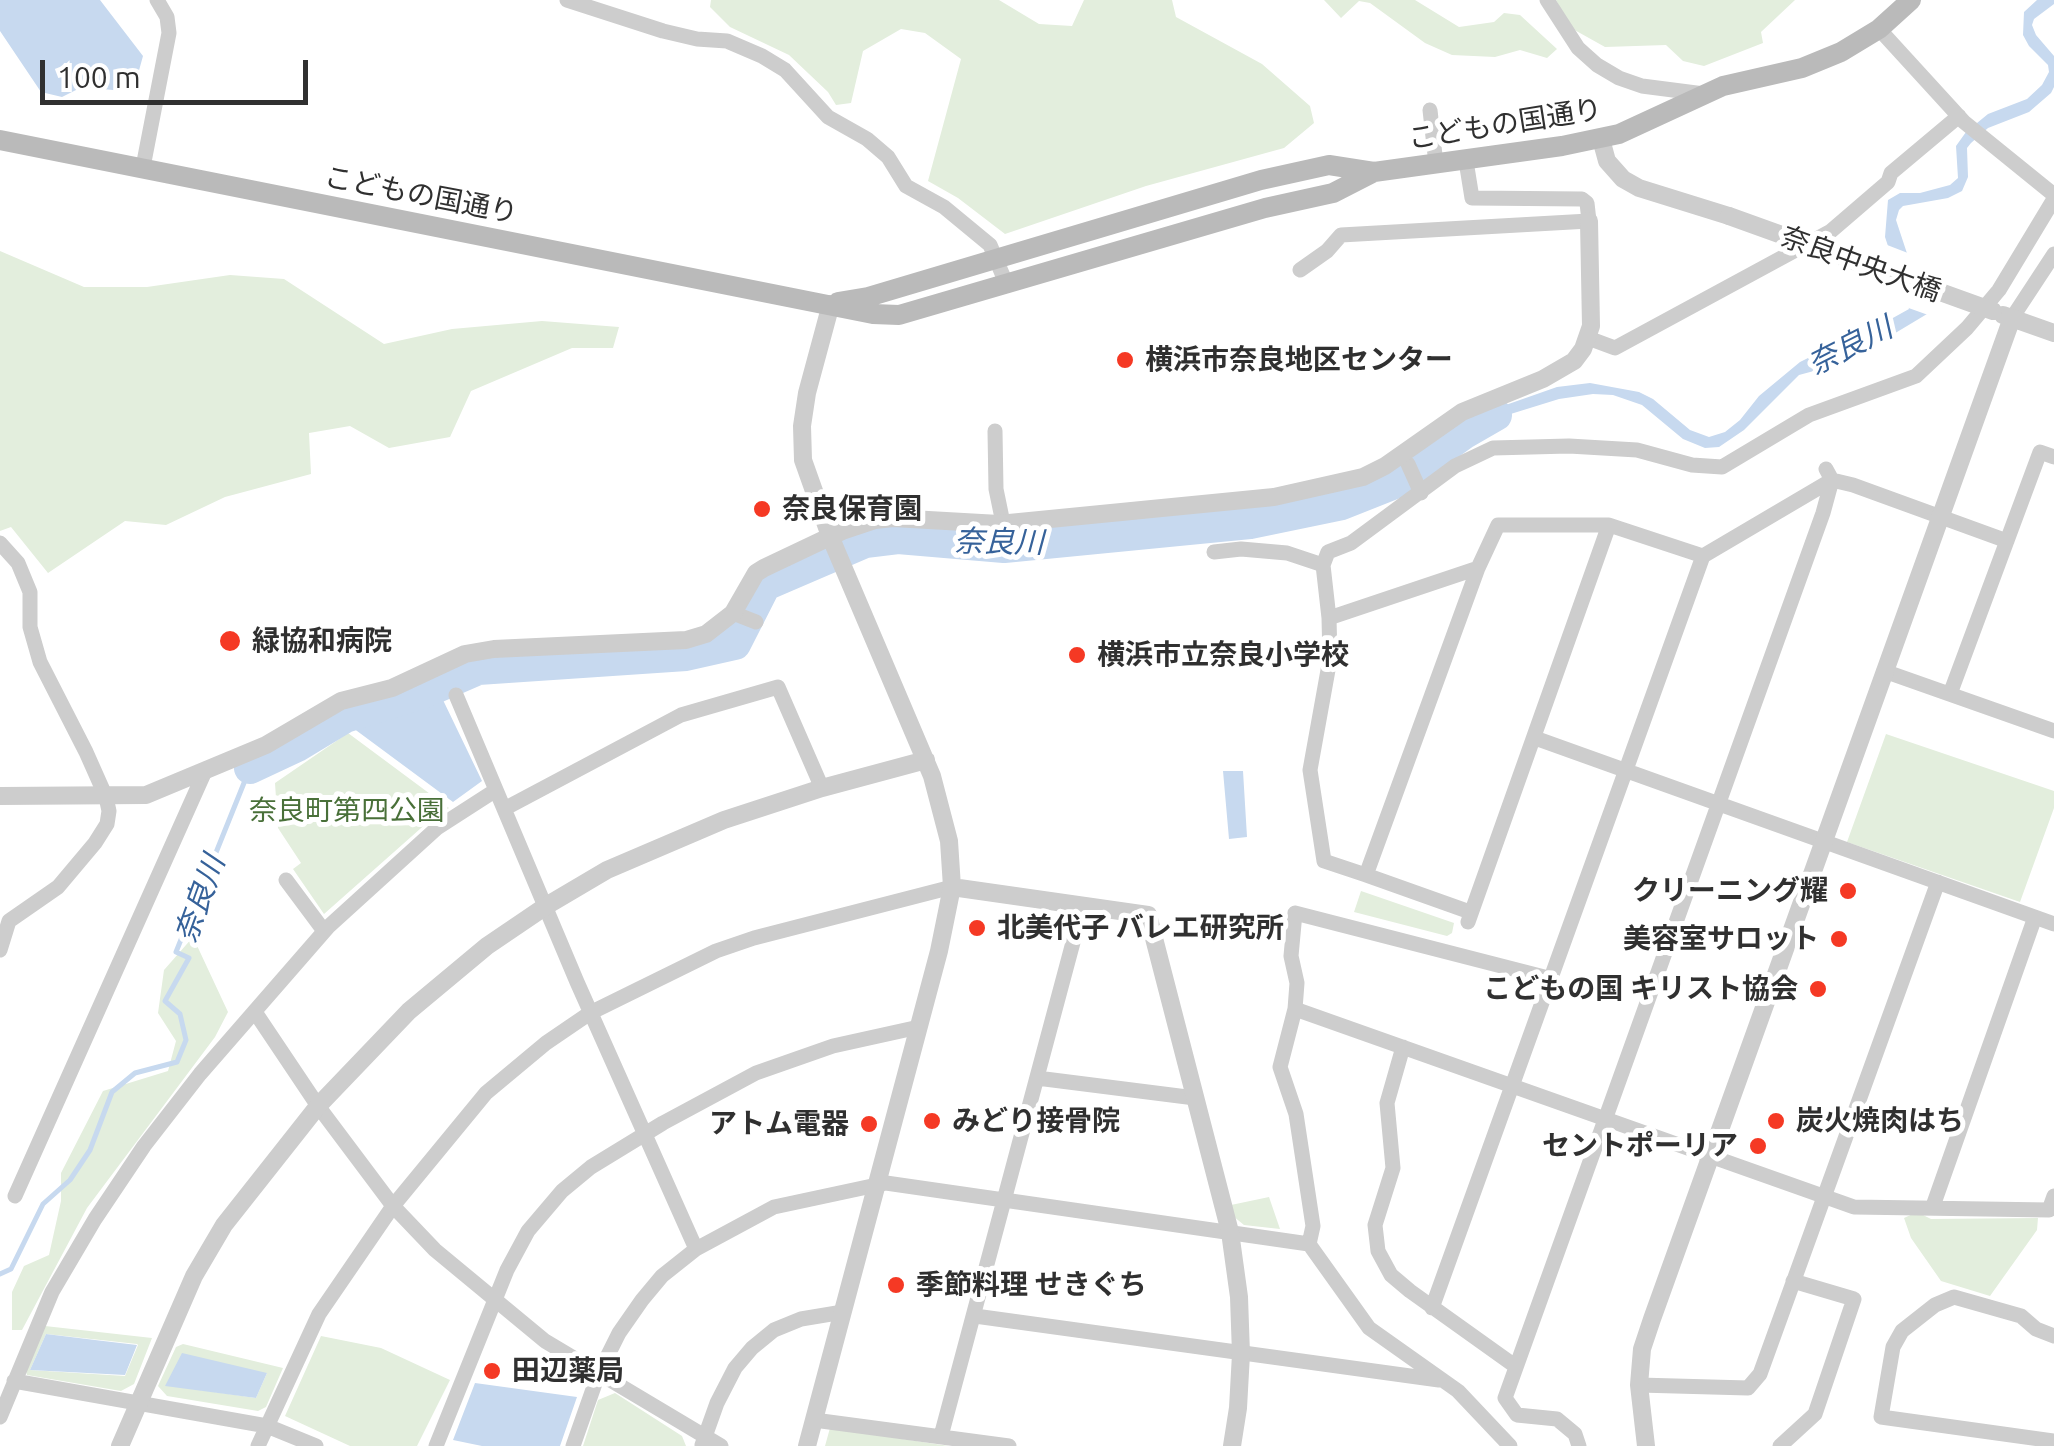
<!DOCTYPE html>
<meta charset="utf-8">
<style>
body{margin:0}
#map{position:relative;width:2054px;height:1446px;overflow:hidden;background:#fff;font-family:Ubuntu,sans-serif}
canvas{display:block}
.scale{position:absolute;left:40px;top:60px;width:268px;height:45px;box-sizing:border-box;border:5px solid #303030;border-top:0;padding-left:12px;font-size:30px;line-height:35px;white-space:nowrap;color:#303030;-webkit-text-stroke:8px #fff;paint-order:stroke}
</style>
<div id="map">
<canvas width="2054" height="1446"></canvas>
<div class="scale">100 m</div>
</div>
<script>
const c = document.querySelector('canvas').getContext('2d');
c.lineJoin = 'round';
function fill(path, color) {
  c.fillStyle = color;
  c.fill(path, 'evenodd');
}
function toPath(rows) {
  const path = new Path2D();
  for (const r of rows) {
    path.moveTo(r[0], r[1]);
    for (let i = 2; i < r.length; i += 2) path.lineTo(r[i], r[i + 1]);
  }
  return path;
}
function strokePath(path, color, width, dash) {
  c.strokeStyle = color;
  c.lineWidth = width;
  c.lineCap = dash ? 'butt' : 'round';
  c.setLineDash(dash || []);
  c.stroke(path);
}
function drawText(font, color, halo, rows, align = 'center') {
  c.font = font + ' Ubuntu,"Noto Sans JP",sans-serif';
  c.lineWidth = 10;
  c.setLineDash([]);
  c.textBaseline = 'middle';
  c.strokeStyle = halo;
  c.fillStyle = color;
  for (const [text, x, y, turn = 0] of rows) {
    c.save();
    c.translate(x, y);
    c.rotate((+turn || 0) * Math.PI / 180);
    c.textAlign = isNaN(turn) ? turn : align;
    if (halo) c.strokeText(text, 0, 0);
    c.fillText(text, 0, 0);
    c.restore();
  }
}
const green = toPath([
 [711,0,999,0,1039,24,1072,26,1084,0,1172,0,1176,17,1262,64,1310,106,1314,123,1284,148,1146,186,1005,234,958,198,928,181,961,59,925,33,901,29,863,51,851,103,836,105,828,92,789,55,730,27,710,7],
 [1324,0,1415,0,1459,27,1494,22,1504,13,1520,15,1557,49,1547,58,1520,50,1495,57,1452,55,1425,43,1370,3,1359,1,1341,18],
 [1556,0,1795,0,1761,32,1763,43,1704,66,1683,61,1666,45,1605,47,1571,28],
 [0,251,84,287,147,287,230,275,284,279,384,344,452,329,542,321,619,327,613,348,572,348,471,391,450,437,389,448,350,426,309,433,311,474,225,497,166,525,125,521,48,573,11,527,0,531],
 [348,733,449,808,429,821,324,914,293,869,301,863,278,828,275,783],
 [1886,734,2054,791,2054,808,2020,902,1847,842],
 [1361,891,1454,923,1452,933,1447,936,1354,912],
 [193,937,228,1012,215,1037,87,1208,22,1330,12,1330,12,1292,24,1266,49,1255,61,1201,61,1173,103,1091,168,1071,176,1041,158,1013,164,970],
 [1269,1197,1280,1229,1244,1225,1233,1216,1231,1205],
 [1917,1212,1931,1219,2038,1218,2037,1230,1990,1296,1941,1281,1911,1238,1904,1218],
 [45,1326,152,1338,134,1384,121,1391,27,1375,26,1371],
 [46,1334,137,1344,138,1345,125,1376,30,1370],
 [321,1336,381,1348,450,1380,417,1446,350,1446,285,1416],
 [183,1344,283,1368,266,1407,258,1411,167,1396,158,1386,176,1347],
 [267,1373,256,1398,166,1385],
 [615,1393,682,1436,686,1446,583,1446,598,1400],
 [830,1428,949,1446,825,1446]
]);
const water = toPath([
 [0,0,100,0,143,56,133,92,82,87,62,97,41,92,0,31],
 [2037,0,2054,0,2054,4,2034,19,2032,25,2036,35,2054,56,2054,87,2051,93,2029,112,1988,128,1971,143,1967,148,1968,177,1962,191,1948,198,1903,206,1899,210,1896,220,1927,314,1847,362,1799,375,1744,430,1719,447,1705,448,1683,439,1642,405,1613,395,1593,394,1559,399,1501,417,1460,442,1456,432,1500,407,1557,387,1590,383,1639,392,1653,399,1690,430,1709,437,1725,432,1740,420,1759,396,1800,362,1814,355,1830,353,1909,309,1885,237,1888,200,1900,193,1920,193,1950,185,1958,178,1956,146,1966,132,1988,114,2027,99,2042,85,2049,72,2048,65,2029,46,2023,35,2024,12],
 [443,700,482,781,453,802,353,728],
 [1223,771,1243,771,1247,837,1229,839],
 [46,1334,95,1340,137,1345,125,1375,30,1370],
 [182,1353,267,1373,256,1398,165,1386],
 [475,1383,577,1397,560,1446,482,1446,453,1440]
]);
const pier = toPath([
 [1882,243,1913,255,1931,316,1903,306]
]);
const stream = toPath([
 [0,1274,11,1269,43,1204,70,1180,90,1150,112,1092,135,1073,177,1062,186,1040,180,1014,165,1001,189,958,176,952,250,768]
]);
const river = toPath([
 [250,768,297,746,345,717,425,692,478,669,686,655,735,644,765,585,865,542,898,538,1004,547,1250,523,1342,504,1395,483,1463,434,1496,415]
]);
const minor = toPath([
 [567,0,663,31,697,39,727,41,762,56,785,70,828,117,867,139,888,157,906,186,944,207,990,245,1006,283],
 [1547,0,1578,48,1597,65,1619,78,1642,86,1704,94],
 [1879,29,1964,122,2054,195],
 [1430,110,1436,164],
 [143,167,169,33,167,17,157,0],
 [1300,270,1327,251,1341,235,1589,221,1587,203,1582,199,1472,198,1466,161],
 [2012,318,2054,254],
 [1588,338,1615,348,1831,231,1888,182,1891,173,1959,116],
 [995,431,996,489,1003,523],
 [1408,464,1421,493],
 [0,543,18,563,30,592,30,627,40,662,86,752,106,797,109,811,107,824,95,843,58,887,9,921,0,950],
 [1214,552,1241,549,1287,553,1323,565,1328,552,1351,543,1455,466,1493,448,1569,446,1637,450,1692,465,1722,467,1809,415,1916,376,1967,328,1999,290,2054,199],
 [1323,565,1329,618,1330,659,1310,770,1324,861,1366,875,1478,568,1498,525,1609,525,1703,556,1832,480,1853,485,2007,541],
 [733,613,756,622],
 [1329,618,1478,568],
 [1884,671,2054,731],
 [1950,694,2040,452,2054,457],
 [456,695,577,982,696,1249],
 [1535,738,2054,924],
 [504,809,681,715,778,687,822,788],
 [1366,875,1470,912],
 [286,880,324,931],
 [1468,922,1609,525],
 [1295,1009,1854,1207,2049,1210,2054,1196],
 [255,1012,318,1106,393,1206,435,1250,545,1341,721,1446],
 [1403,1047,1387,1103,1393,1168,1375,1225,1378,1251,1391,1275,1410,1291,1515,1366],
 [1037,1078,1195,1098],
 [15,1196,206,769],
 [1933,1206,2035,917],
 [1432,1308,1703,556],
 [975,1316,1439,1380],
 [2054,1336,2036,1329,2021,1316,1954,1297,1935,1305,1902,1331,1893,1347,1881,1417,2054,1441],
 [14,1381,267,1426,316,1446],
 [1639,1385,1748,1388,1760,1374,1938,882],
 [0,1417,52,1292,95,1219,144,1146,200,1074,328,927,437,828,496,790],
 [814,1420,1009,1446],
 [941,1436,1083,905],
 [702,1445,717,1403,735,1368,752,1348,774,1330,801,1319,843,1312],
 [258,1446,319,1314,393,1206,486,1093,546,1043,590,1013,716,951,754,938,952,887],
 [436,1446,507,1270,528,1231,562,1191,591,1167,663,1123,756,1073,833,1046,919,1027],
 [573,1446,598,1375,619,1333,642,1300,662,1276,696,1249,774,1207,886,1183,1309,1244],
 [1510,1446,1458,1391,1369,1328,1309,1244,1313,1226,1296,1114,1280,1067,1295,1009,1297,983,1291,956,1295,913,1552,979],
 [1579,1446,1575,1434,1557,1419,1517,1415,1505,1398,1823,513,1832,480,1826,469],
 [1780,1446,1815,1414,1854,1299,1793,1281]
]);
const tertiary = toPath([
 [1601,139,1607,161,1623,179,1639,188,1729,216],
 [2003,315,2054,333],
 [0,796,146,795,266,745,341,701,392,688,465,654,494,649,686,640,706,634,733,613,756,573,764,568,842,531,875,520,893,518,999,524,1274,497,1363,477,1385,466,1462,412,1543,379,1574,361,1583,349,1591,326,1589,221],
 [952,887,1148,915,1230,1232,1239,1297,1241,1354,1238,1408,1232,1446],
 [120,1446,194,1276,224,1225,318,1106,409,1011,487,946,546,906,607,870,724,820,822,788,926,760],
 [807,1446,939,951,952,887,949,841,932,776,830,536,803,460,802,426,807,393,831,304],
 [1646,1446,1639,1385,1642,1349,1652,1319,2012,318]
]);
const secondary = toPath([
 [0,140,873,314,899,315,1265,208,1333,193,1374,172],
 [838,302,868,297,1261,180,1329,165,1374,172,1562,146,1619,134,1723,86,1802,68,1841,52,1879,29,1911,0]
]);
const tertiaryBridge = toPath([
 [1729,216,1993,311]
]);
const markers = [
 [1125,360,10,"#f53924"],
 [762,509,10,"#f53924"],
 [230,641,12,"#f53924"],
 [1077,655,10,"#f53924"],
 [1848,891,10,"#f53924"],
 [977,928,10,"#f53924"],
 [1839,939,10,"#f53924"],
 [1818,989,10,"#f53924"],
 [932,1121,10,"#f53924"],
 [1776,1121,10,"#f53924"],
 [869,1124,10,"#f53924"],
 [1758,1146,10,"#f53924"],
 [896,1285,10,"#f53924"],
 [492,1371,10,"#f53924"]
];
const streetNames = [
 ["こどもの国通り",1505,124,-9],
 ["こどもの国通り",421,195,11],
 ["奈良中央大橋",1861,264,20]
];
const poiNames = [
 ["横浜市奈良地区センター",1145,360],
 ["奈良保育園",782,509],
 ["緑協和病院",252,641],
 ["横浜市立奈良小学校",1097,655],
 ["クリーニング耀",1828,891,"right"],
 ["北美代子 バレエ研究所",997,928],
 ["美容室サロット",1819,939,"right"],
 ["こどもの国 キリスト協会",1798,989,"right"],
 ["みどり接骨院",952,1121],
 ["炭火焼肉はち",1796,1121],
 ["アトム電器",849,1124,"right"],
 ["セントポーリア",1738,1146,"right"],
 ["季節料理 せきぐち",916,1285],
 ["田辺薬局",512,1371]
];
const parkNames = [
 ["奈良町第四公園",347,811]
];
const waterNames = [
 ["奈良川",1850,346,-27],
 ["奈良川",999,542,1],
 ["奈良川",200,899,-70]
];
fill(green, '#e3eedd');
fill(water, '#c7d9ef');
fill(pier, '#fff');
strokePath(stream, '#c7d9ef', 5);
strokePath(river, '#c7d9ef', 32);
strokePath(minor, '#cdcdcd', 15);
strokePath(tertiary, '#cdcdcd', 18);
strokePath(secondary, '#bababa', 20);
strokePath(tertiaryBridge, '#cdcdcd', 18);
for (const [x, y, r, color] of markers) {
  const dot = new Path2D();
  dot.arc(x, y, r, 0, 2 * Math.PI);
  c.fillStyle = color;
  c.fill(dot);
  strokePath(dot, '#fff', 4);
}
drawText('28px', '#303030', '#fff', streetNames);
drawText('bold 28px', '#303030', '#fff', poiNames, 'left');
drawText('28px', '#497039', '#fff', parkNames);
drawText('italic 30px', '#36629a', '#fff', waterNames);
</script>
